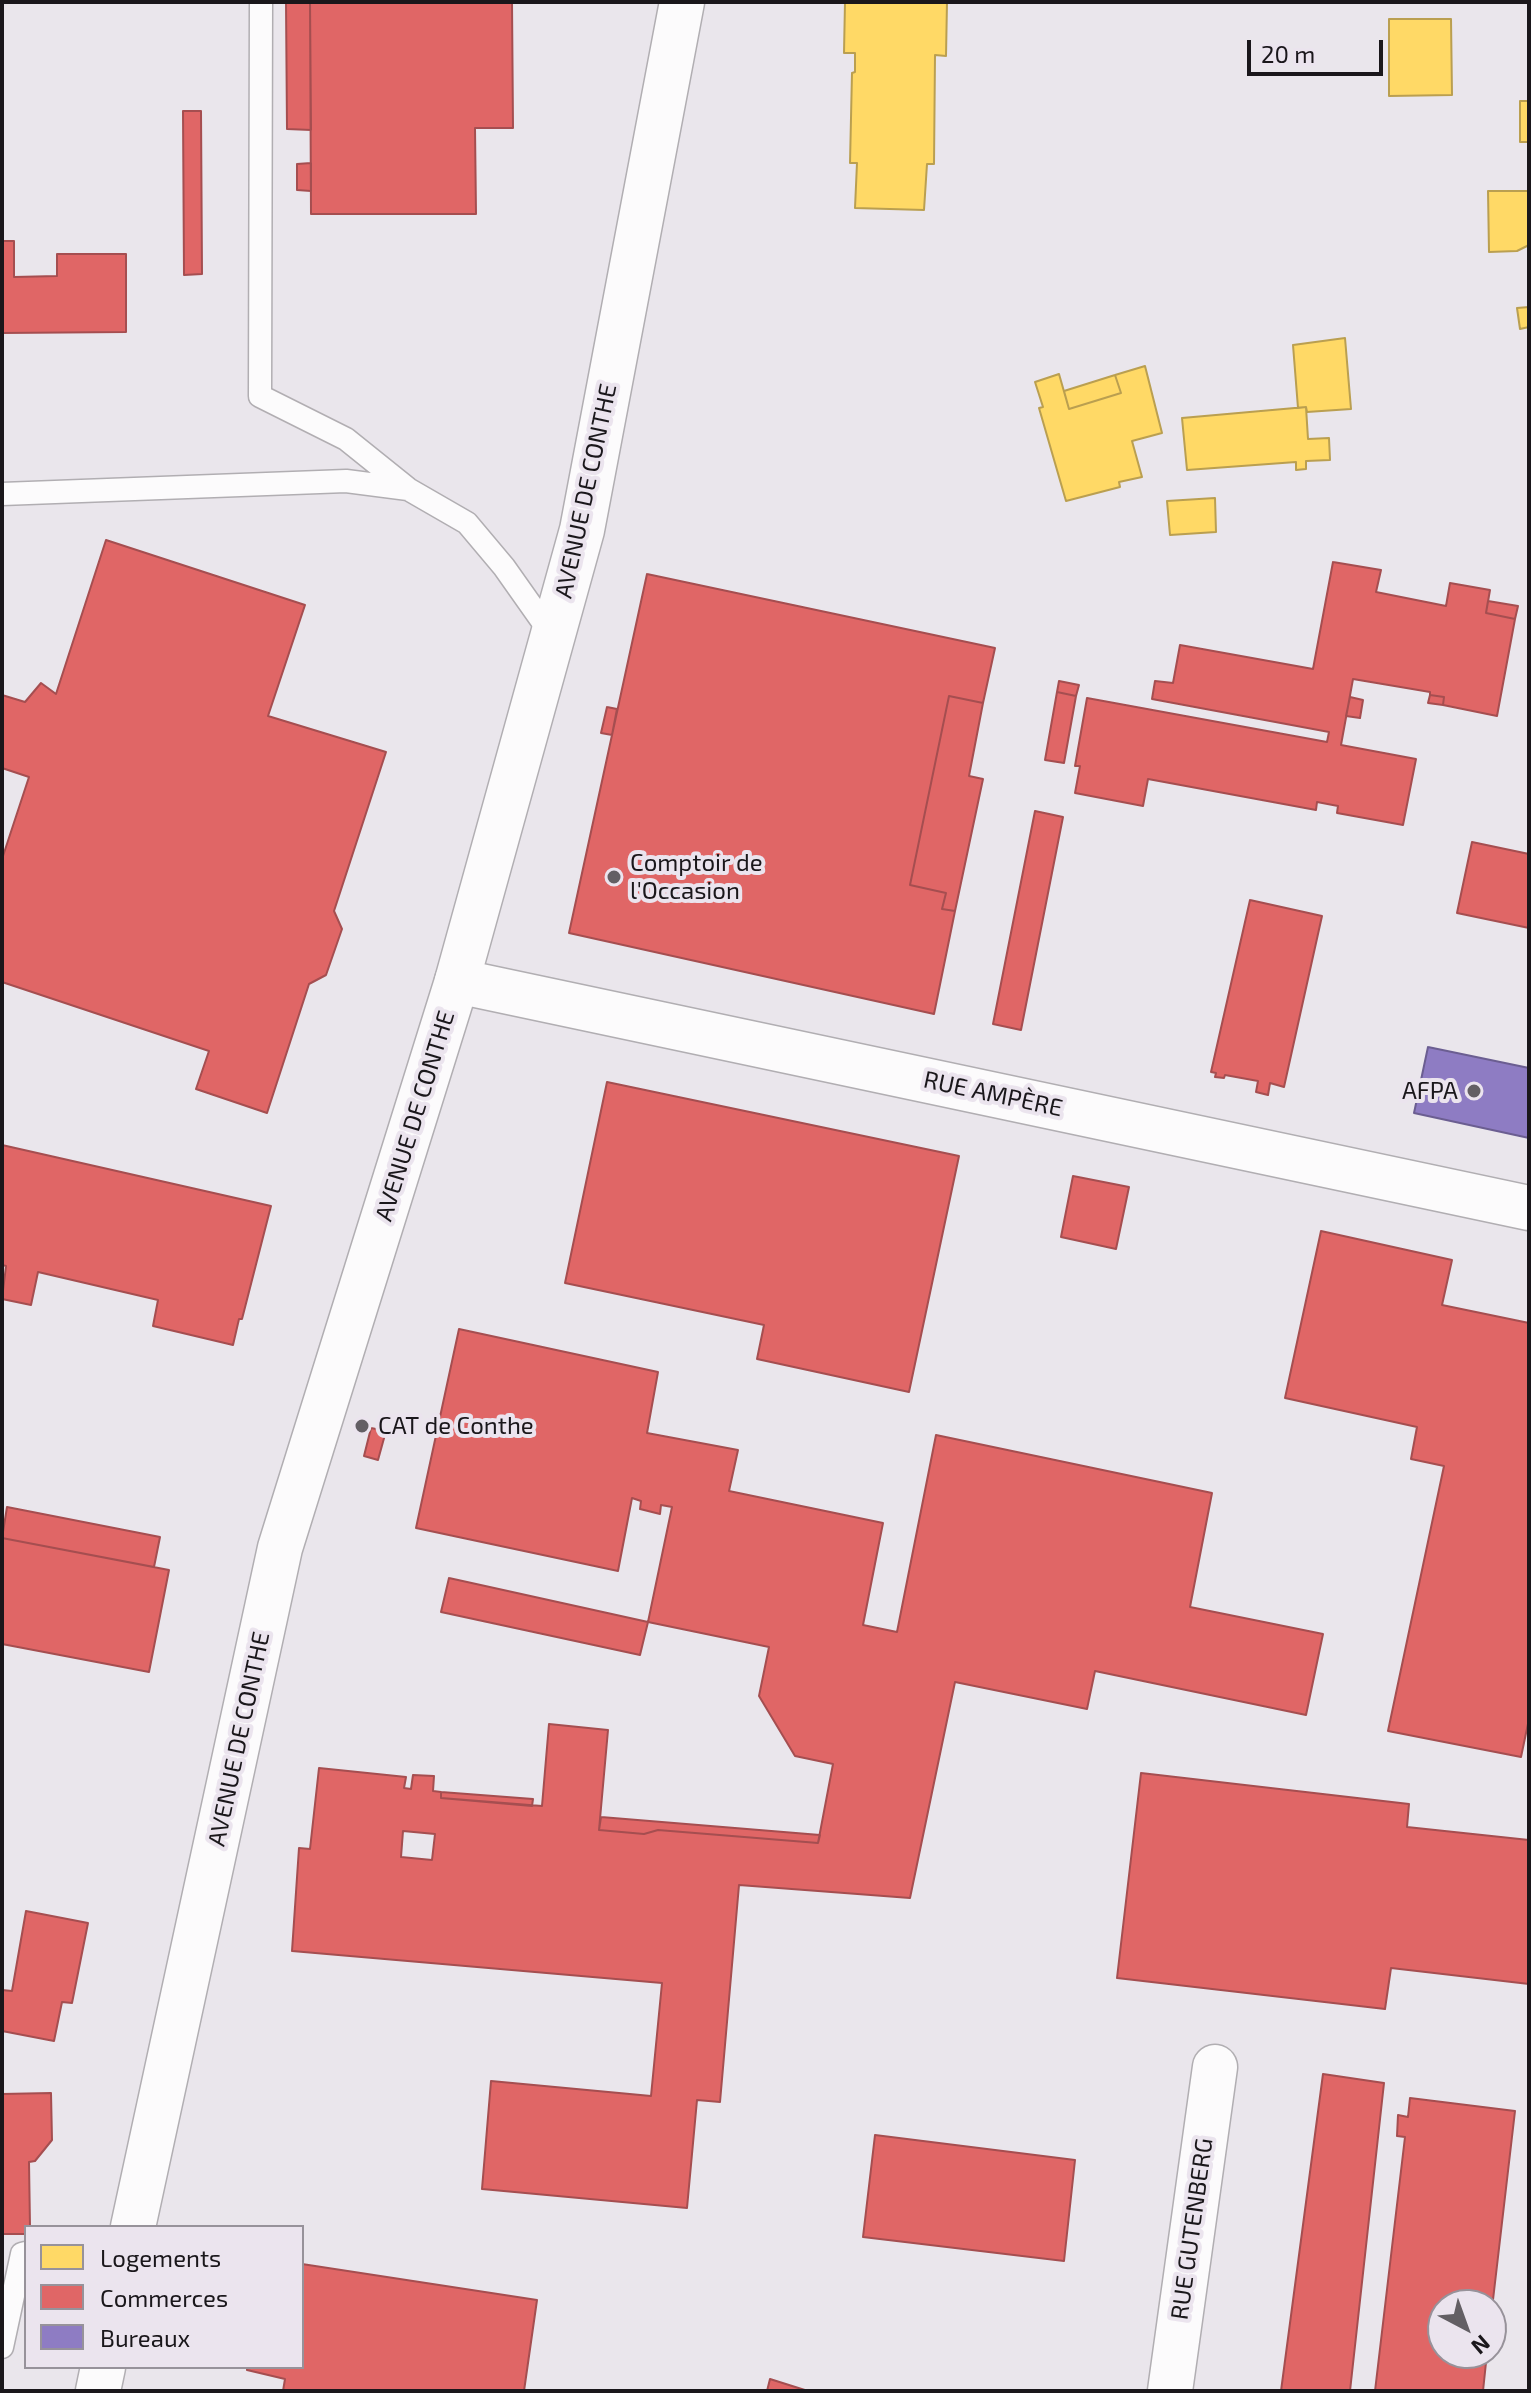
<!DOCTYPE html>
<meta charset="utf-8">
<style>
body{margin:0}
#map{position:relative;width:1531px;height:2393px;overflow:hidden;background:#eae6ec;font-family:"Exo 2",sans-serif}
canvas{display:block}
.frame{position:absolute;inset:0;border:4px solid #1a171b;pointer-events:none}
.legend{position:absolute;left:24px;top:2225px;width:280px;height:144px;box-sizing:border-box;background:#ebe4ee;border:2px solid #97929a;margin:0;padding:10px 14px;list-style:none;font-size:24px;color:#1a171b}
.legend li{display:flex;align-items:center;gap:16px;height:40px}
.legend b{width:40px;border:2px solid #97929a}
.north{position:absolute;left:1427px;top:2289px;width:80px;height:80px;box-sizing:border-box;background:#ebe4ee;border:2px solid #97929a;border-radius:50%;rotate:139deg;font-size:22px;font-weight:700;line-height:32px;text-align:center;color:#1a171b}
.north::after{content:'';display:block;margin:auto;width:28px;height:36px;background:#635f64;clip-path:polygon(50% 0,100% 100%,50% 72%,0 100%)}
.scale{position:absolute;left:1247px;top:40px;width:136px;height:36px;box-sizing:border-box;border:4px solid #1a171b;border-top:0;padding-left:10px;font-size:24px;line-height:28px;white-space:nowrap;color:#1a171b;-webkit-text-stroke:6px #ebe4ee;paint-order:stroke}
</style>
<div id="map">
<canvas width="1531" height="2393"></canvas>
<div class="frame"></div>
<ul class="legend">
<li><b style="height:22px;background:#ffd966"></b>Logements</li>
<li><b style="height:22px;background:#e06666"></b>Commerces</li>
<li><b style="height:22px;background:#8e7cc3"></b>Bureaux</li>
</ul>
<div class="north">N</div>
<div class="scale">20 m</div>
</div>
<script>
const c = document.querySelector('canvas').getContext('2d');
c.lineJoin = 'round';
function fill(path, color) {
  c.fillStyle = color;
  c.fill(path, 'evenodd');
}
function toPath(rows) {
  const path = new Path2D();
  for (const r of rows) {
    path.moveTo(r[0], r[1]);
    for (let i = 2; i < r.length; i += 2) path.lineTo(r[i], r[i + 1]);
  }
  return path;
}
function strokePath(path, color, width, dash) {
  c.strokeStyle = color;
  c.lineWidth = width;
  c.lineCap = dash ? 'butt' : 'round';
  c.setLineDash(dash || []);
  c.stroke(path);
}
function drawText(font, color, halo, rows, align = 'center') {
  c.font = font + ' "Exo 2",sans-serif';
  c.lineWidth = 8;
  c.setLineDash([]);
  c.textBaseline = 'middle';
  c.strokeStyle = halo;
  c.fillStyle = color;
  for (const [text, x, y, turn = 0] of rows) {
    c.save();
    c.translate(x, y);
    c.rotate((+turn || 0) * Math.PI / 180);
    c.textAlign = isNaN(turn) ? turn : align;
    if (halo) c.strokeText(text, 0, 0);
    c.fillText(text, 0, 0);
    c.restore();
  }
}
const homes = toPath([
 [845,2,947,2,946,56,935,55,934,164,927,164,924,210,855,208,857,163,850,163,852,73,855,72,855,53,844,53,845,2],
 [1389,19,1451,19,1452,95,1389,96,1389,19],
 [1520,101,1529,101,1529,142,1520,142,1520,101],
 [1488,191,1529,191,1529,245,1517,251,1489,252,1488,191],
 [1529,307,1529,327,1520,329,1517,308,1529,307],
 [1345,338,1351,409,1307,412,1306,407,1298,408,1293,345,1345,338],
 [1145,366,1162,433,1132,441,1142,477,1119,482,1120,487,1066,501,1039,408,1043,407,1035,382,1059,374,1069,409,1121,393,1115,375,1145,366],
 [1115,375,1121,393,1069,409,1064,391,1115,375],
 [1306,407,1308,439,1329,438,1330,460,1306,461,1306,469,1296,470,1296,462,1187,470,1182,418,1306,407],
 [1215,498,1216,532,1170,535,1167,501,1215,498]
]);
const shops = toPath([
 [286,2,310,2,311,130,287,129,286,2],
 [310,2,512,2,513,128,475,128,476,214,311,214,310,2],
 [183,111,201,111,202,274,184,275,183,111],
 [311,163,311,191,297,190,297,164,311,163],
 [2,241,14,241,14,277,57,276,57,254,126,254,126,332,2,333,2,241],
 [106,540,305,605,268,716,386,752,334,911,342,929,326,975,309,984,267,1113,196,1089,209,1051,2,982,2,859,29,777,2,768,2,695,25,702,41,683,56,694,106,540],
 [1333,562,1381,570,1376,592,1446,606,1450,583,1490,590,1486,613,1515,619,1497,716,1443,705,1444,697,1430,695,1430,692,1353,679,1341,745,1416,759,1403,825,1337,813,1338,806,1317,802,1316,810,1148,779,1143,806,1075,793,1080,766,1075,766,1087,698,1327,742,1329,732,1152,699,1155,681,1173,683,1180,645,1313,669,1333,562],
 [647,574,995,648,983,703,949,696,910,885,946,893,942,909,955,911,934,1014,569,933,647,574],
 [1488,601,1518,606,1515,619,1486,613,1488,601],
 [1059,681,1079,685,1076,696,1057,692,1059,681],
 [1057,692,1076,696,1064,763,1045,760,1057,692],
 [1430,695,1444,697,1443,705,1428,703,1430,695],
 [949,696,983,703,969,776,983,779,955,911,942,909,946,893,910,885,949,696],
 [1350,697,1363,700,1360,718,1346,716,1350,697],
 [607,707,617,709,612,735,601,733,607,707],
 [1035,811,1063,817,1021,1030,993,1024,1035,811],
 [1472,842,1529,854,1529,928,1457,913,1472,842],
 [1250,900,1322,916,1284,1087,1270,1083,1268,1095,1256,1092,1258,1081,1225,1075,1224,1078,1215,1077,1216,1073,1211,1072,1250,900],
 [607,1082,959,1156,909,1392,757,1359,764,1325,565,1283,607,1082],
 [2,1145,271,1206,242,1319,239,1319,233,1345,153,1326,158,1300,38,1272,31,1305,2,1299,6,1266,2,1265,2,1145],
 [1073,1176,1129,1187,1116,1249,1061,1237,1073,1176],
 [1321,1231,1452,1260,1442,1305,1529,1323,1529,1719,1521,1757,1388,1731,1444,1466,1411,1459,1417,1427,1285,1398,1321,1231],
 [459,1329,658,1372,647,1433,738,1450,729,1491,883,1523,863,1625,897,1632,936,1435,1212,1493,1190,1607,1323,1634,1306,1715,1095,1671,1087,1709,955,1682,910,1898,739,1885,720,2102,697,2100,687,2208,482,2189,491,2081,651,2096,662,1983,292,1951,299,1848,310,1849,319,1768,406,1777,404,1788,411,1789,413,1775,434,1776,433,1791,441,1792,441,1798,542,1806,549,1724,608,1730,599,1830,644,1834,658,1830,818,1843,833,1764,795,1756,759,1696,769,1647,648,1622,672,1507,661,1505,660,1514,640,1509,641,1501,632,1498,618,1571,416,1528,459,1329],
 [403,1831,435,1834,432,1860,401,1857,403,1831],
 [371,1428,386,1431,378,1460,364,1456,371,1428],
 [7,1507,160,1537,154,1567,2,1538,7,1507],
 [2,1538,169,1570,149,1672,2,1644,2,1538],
 [449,1578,648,1622,640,1655,441,1612,449,1578],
 [1141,1773,1409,1804,1407,1827,1529,1840,1529,1984,1391,1968,1385,2009,1117,1978,1141,1773],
 [441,1792,533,1799,532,1806,441,1798,441,1792],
 [601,1817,820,1835,818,1843,658,1830,644,1834,599,1830,601,1817],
 [26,1911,88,1923,72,2003,62,2002,54,2041,2,2031,2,1990,12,1991,26,1911],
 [1323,2074,1384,2083,1350,2391,1281,2391,1323,2074],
 [51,2093,52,2140,35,2161,29,2162,30,2227,26,2227,26,2234,2,2234,2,2094,51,2093],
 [1410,2098,1515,2111,1491,2317,1491,2305,1443,2305,1443,2353,1487,2353,1483,2391,1375,2391,1405,2137,1397,2136,1398,2115,1408,2117,1410,2098],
 [875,2135,1075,2160,1064,2261,863,2237,875,2135],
 [302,2264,537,2300,524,2391,283,2391,285,2379,247,2370,247,2367,302,2367,302,2264],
 [770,2379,808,2391,767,2391,770,2379]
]);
const offices = toPath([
 [1428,1047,1529,1068,1529,1138,1414,1113,1428,1047]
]);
const lane = toPath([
 [261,2,260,396,346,439,407,488],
 [2,494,346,481,408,489,467,523,504,567,552,635],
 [2,2347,22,2254,26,2253]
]);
const street = toPath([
 [457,981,1529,1208],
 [1170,2391,1215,2067]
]);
const secondary = toPath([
 [133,2227,280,1548,457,981,582,530,682,2],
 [98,2391,103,2367]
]);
const markers = [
 [614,877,8,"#635f64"],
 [1474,1091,8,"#635f64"],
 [362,1426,8,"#635f64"]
];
const streetNames = [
 ["AVENUE DE CONTHE",586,491,-78],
 ["RUE AMPÈRE",993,1094,12],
 ["AVENUE DE CONTHE",415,1116,-73],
 ["AVENUE DE CONTHE",239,1739,-78],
 ["RUE GUTENBERG",1192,2229,-82]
];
const poiNames = [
 ["Comptoir de",630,863],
 ["l'Occasion",630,891],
 ["AFPA",1458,1091,"right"],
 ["CAT de Conthe",378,1426]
];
fill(homes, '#ffd966');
strokePath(homes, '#ba9f50', 2);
fill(shops, '#e06666');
strokePath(shops, '#a54e50', 2);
fill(offices, '#8e7cc3');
strokePath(offices, '#6b5e91', 2);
strokePath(lane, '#b1aeb2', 25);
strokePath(street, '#b1aeb2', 47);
strokePath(secondary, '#b1aeb2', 47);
strokePath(lane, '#fcfbfc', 22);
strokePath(street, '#fcfbfc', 44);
strokePath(secondary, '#fcfbfc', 44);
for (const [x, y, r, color] of markers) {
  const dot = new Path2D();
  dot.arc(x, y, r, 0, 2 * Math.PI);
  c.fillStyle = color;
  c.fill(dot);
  strokePath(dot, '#ebe4ee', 3);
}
drawText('24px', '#1a171b', '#ebe4ee', streetNames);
drawText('24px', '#1a171b', '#ebe4ee', poiNames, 'left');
</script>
